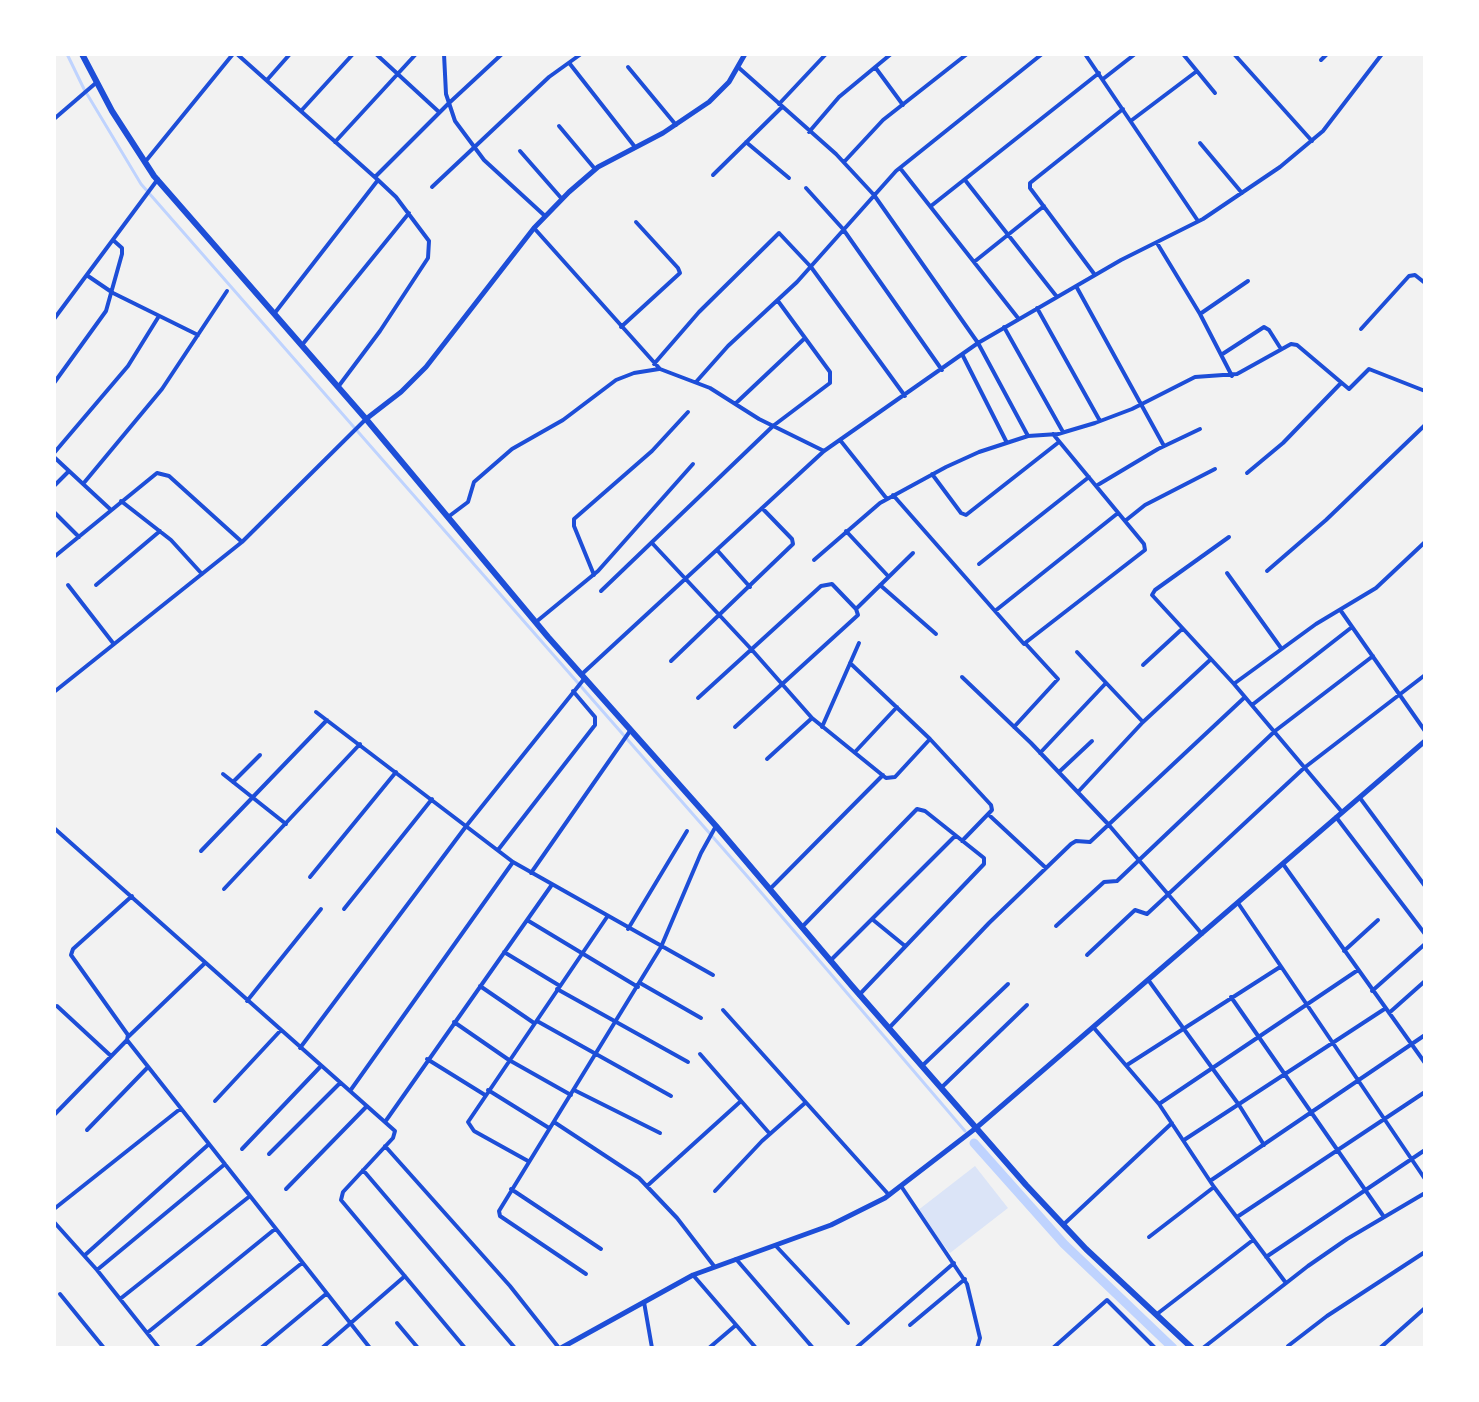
<!DOCTYPE html>
<style>
body{margin:0}
#map{position:relative;width:1479px;height:1402px;overflow:hidden;background:#f2f2f2;font-family:"Fira Sans Condensed",sans-serif}
canvas{display:block}
.frame{position:absolute;inset:0;border:56px solid #fff;pointer-events:none}
</style>
<div id="map">
<canvas width="1479" height="1402"></canvas>
<div class="frame"></div>
</div>
<script>
const c = document.querySelector('canvas').getContext('2d');
c.lineJoin = 'round';
function fill(path, color) {
  c.fillStyle = color;
  c.fill(path, 'evenodd');
}
function toPath(rows) {
  const path = new Path2D();
  for (const r of rows) {
    path.moveTo(r[0], r[1]);
    for (let i = 2; i < r.length; i += 2) path.lineTo(r[i], r[i + 1]);
  }
  return path;
}
function strokePath(path, color, width, dash) {
  c.strokeStyle = color;
  c.lineWidth = width;
  c.lineCap = dash ? 'butt' : 'round';
  c.setLineDash(dash || []);
  c.stroke(path);
}
const green = toPath([
 [975,1166,1008,1208,950,1253,917,1211]
]);
const stream = toPath([
 [67,54,84,89,141,184,747,876,965,1131]
]);
const canal = toPath([
 [974,1143,1064,1244,1173,1348]
]);
const minor = toPath([
 [237,54,378,180,396,197,429,241,428,258,380,331,338,387],
 [376,54,439,112],
 [444,54,446,94,455,121,484,160,545,216],
 [1085,54,1198,221],
 [1183,54,1215,93],
 [1234,54,1312,141],
 [1321,60,1327,54],
 [570,64,635,147],
 [628,67,676,125],
 [738,67,836,154,874,195,978,343,1028,436],
 [875,67,903,105],
 [1103,79,1135,54],
 [267,80,290,54],
 [779,104,826,54],
 [301,111,353,54],
 [54,119,97,82],
 [1132,120,1197,71],
 [559,126,595,169],
 [809,132,839,97,891,54],
 [335,142,416,54],
 [746,142,789,178],
 [1200,143,1242,193],
 [520,151,562,199],
 [145,162,233,54],
 [844,162,883,120,967,54],
 [900,168,1018,318],
 [713,175,782,107],
 [375,177,448,104,502,54],
 [965,180,1057,297],
 [432,187,549,77,581,54],
 [806,188,843,229,942,370],
 [931,206,1099,73],
 [534,228,660,369,710,388,759,419,824,451],
 [1157,243,1200,314,1232,376],
 [974,262,1044,206],
 [1095,275,1030,188,1030,183,1123,109],
 [88,276,113,293,198,335],
 [1076,286,1164,446],
 [1037,308,1100,421],
 [274,314,378,180],
 [1200,314,1248,281],
 [54,319,158,179],
 [621,327,680,273,678,268,636,222],
 [1004,327,1063,432],
 [1361,329,1409,276,1415,275,1425,283],
 [302,345,409,213],
 [1221,355,1264,327,1269,330,1281,349],
 [963,356,1007,443],
 [654,364,699,312,779,233,811,267,905,396],
 [696,382,728,346,797,282,896,171,1042,54],
 [54,383,106,311,122,254,122,248,113,240],
 [735,404,805,338],
 [840,440,887,499],
 [54,453,128,366,159,316],
 [54,457,110,509],
 [1247,473,1283,443,1341,383],
 [932,474,961,513,966,515,1059,442],
 [83,484,162,389,227,291],
 [54,486,69,471],
 [1096,486,1158,449,1200,429],
 [893,495,1024,644],
 [121,501,171,540,202,574],
 [54,512,79,537],
 [448,517,468,502,474,482,512,449,563,420,616,380,634,373,659,369],
 [1125,521,1145,505,1215,469],
 [846,531,888,576],
 [1229,537,1155,590,1152,595,1234,684,1342,812],
 [652,543,752,650,812,718,886,778,895,777,930,739],
 [717,550,750,587],
 [54,557,157,473,169,476,242,542],
 [814,560,880,503,946,467,979,452,1028,436,1058,434,1095,423,1132,409,1195,377,1237,374,1291,344,1297,345,1349,389,1369,369,1425,391],
 [979,564,1089,477],
 [1267,571,1326,520,1425,425],
 [1227,573,1281,648],
 [594,575,574,526,574,519,652,451,688,412],
 [68,585,113,643],
 [96,585,160,531],
 [880,585,936,634],
 [601,591,773,426,830,383,830,372,778,301],
 [856,609,913,553],
 [995,611,1118,513],
 [1341,611,1425,731],
 [536,622,598,571,693,464],
 [1077,652,1143,722],
 [671,661,793,544,792,539,762,508],
 [850,663,930,739,991,805,992,810,962,841],
 [1143,665,1182,629],
 [582,674,824,451,978,343,1121,260,1203,219,1280,167,1323,131,1382,54],
 [962,677,1031,743,1108,824,1202,934],
 [1235,683,1316,624,1376,588,1425,542],
 [54,692,242,542,366,419],
 [698,698,821,586,832,584,856,609,858,615,735,727],
 [1252,705,1352,627],
 [316,712,513,862,713,975],
 [822,727,859,643],
 [1014,727,1058,679,1025,643,1145,550,1144,544,1053,434],
 [855,752,897,707],
 [1040,753,1106,683],
 [767,759,812,718],
 [1059,772,1092,741],
 [223,774,286,824],
 [233,782,260,755],
 [1078,792,1143,722,1210,660],
 [1360,798,1425,886],
 [989,815,1046,868],
 [1336,817,1425,934],
 [54,828,395,1131,393,1138,343,1192,341,1200,465,1348],
 [498,850,595,725,595,717,573,691],
 [201,851,327,720],
 [1283,864,1425,1063],
 [531,873,630,731],
 [310,877,396,772],
 [224,889,360,744],
 [770,889,883,775],
 [1238,903,1425,1179],
 [344,909,432,799],
 [872,919,905,946],
 [527,920,638,987],
 [1056,926,1104,882,1117,881,1275,731,1373,656],
 [802,927,917,809,925,811,984,858,984,864,859,995],
 [628,929,687,831],
 [1344,951,1378,920],
 [504,952,560,986],
 [1087,955,1135,910,1147,914,1304,768,1425,675],
 [830,961,955,836],
 [1149,981,1239,1105,1264,1145],
 [640,983,701,1018],
 [480,986,534,1023],
 [557,989,688,1062],
 [1372,991,1425,944],
 [1231,997,1384,1217],
 [247,1001,321,909],
 [57,1006,111,1056],
 [723,1010,889,1195],
 [1389,1013,1425,981],
 [537,1021,671,1096],
 [454,1022,509,1060,571,1095],
 [889,1028,989,923,1071,844,1076,841,1090,842,1245,697],
 [1094,1028,1159,1104,1214,1187,1286,1283],
 [129,1036,205,963],
 [127,1040,370,1348],
 [300,1048,467,825,584,679],
 [700,1054,770,1134],
 [427,1059,485,1095],
 [1127,1065,1280,967],
 [922,1066,1008,984],
 [941,1088,1027,1005],
 [488,1090,549,1128],
 [574,1090,660,1133],
 [350,1091,513,862],
 [215,1101,281,1030],
 [1159,1104,1358,970],
 [54,1115,127,1040,128,1035,71,955,73,949,132,896],
 [385,1122,551,886],
 [554,1122,639,1178,677,1218,714,1266],
 [87,1130,148,1067],
 [1184,1140,1386,1008],
 [385,1146,510,1286,559,1348],
 [242,1149,321,1066],
 [269,1154,340,1083],
 [528,1161,474,1131,468,1122,607,917],
 [363,1170,515,1348],
 [1210,1181,1425,1035],
 [647,1186,741,1101],
 [901,1186,967,1284,980,1338,977,1348],
 [286,1189,367,1106],
 [511,1189,601,1249],
 [715,1191,762,1141,805,1103],
 [54,1209,180,1109],
 [1237,1217,1425,1092],
 [54,1222,97,1270,159,1348],
 [1063,1225,1172,1123],
 [1149,1237,1214,1187],
 [776,1246,848,1323],
 [85,1255,209,1144],
 [1266,1257,1425,1150],
 [736,1259,813,1348],
 [97,1270,225,1164],
 [586,1274,500,1216,499,1211,661,947,701,853,716,826],
 [693,1275,756,1348],
 [60,1294,104,1348],
 [120,1299,250,1196],
 [644,1302,652,1348],
 [1157,1314,1253,1240],
 [397,1323,418,1348],
 [910,1325,965,1279],
 [147,1333,275,1229],
 [1288,1346,1327,1316,1425,1252],
 [196,1348,302,1263],
 [261,1348,326,1294],
 [322,1348,405,1276],
 [709,1348,736,1325],
 [856,1348,954,1263],
 [1053,1348,1107,1300,1155,1348],
 [1203,1348,1308,1266,1347,1239,1425,1193],
 [1380,1348,1425,1308]
]);
const tertiary = toPath([
 [366,419,401,392,426,367,534,228,569,192,598,167,663,133,709,102,729,82,745,54],
 [561,1348,693,1275,831,1225,885,1198,976,1128,1425,741]
]);
const secondary = toPath([
 [82,54,112,111,154,176,366,419,548,637,716,826,852,986,1026,1185,1086,1249,1192,1348]
]);
fill(green, '#dbe4f7');
strokePath(stream, '#bfd3fe', 3);
strokePath(canal, '#bfd3fe', 9);
strokePath(minor, '#1d4ed8', 4);
strokePath(tertiary, '#1d4ed8', 5);
strokePath(secondary, '#1d4ed8', 6);
</script>
